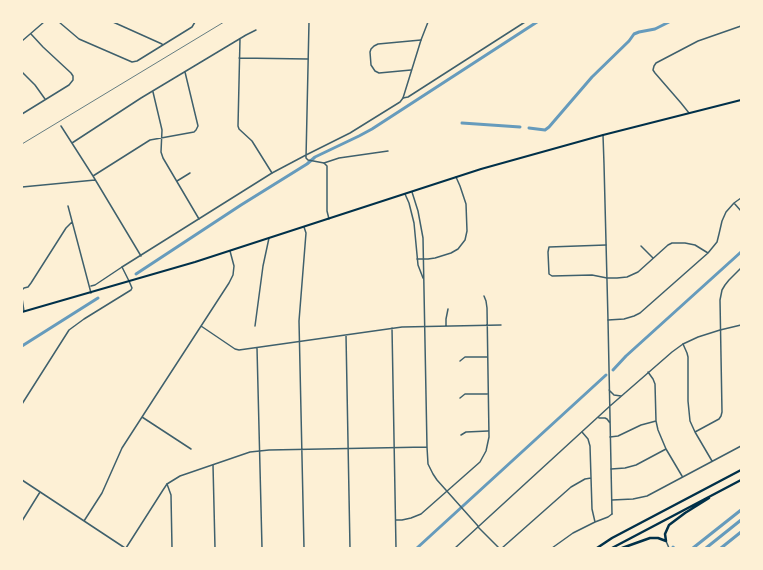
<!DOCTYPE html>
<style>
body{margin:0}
#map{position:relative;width:763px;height:570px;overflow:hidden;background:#fdf0d5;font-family:"Varela Round",sans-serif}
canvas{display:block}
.frame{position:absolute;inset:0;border:23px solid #fdf0d5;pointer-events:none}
</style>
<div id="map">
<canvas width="763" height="570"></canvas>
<div class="frame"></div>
</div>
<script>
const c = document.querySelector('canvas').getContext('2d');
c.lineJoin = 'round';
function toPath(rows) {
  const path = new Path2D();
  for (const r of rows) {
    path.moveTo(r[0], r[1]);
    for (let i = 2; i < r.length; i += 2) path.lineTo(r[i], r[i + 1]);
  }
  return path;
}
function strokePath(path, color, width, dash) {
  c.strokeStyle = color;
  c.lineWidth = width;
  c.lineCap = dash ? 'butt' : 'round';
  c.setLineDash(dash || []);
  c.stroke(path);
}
const canal = toPath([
 [462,123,520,127],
 [529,128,545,130,549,127,592,77,629,41,634,34,639,32,655,29,669,22],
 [136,274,241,205,307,164,315,157,359,136,372,129,537,22],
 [22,346,98,298],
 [613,370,626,356,741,252],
 [673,547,674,548],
 [417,548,606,375],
 [693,548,741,510],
 [706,548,741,520],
 [721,548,741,532]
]);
const minor = toPath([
 [59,22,79,39,132,62,137,61,192,27,195,22],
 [113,22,162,44],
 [240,39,238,126,239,129,252,141,272,173],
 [239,58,308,59],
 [411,70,379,73,375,71,371,65,370,52,371,49,374,46,378,44,421,40],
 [22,72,35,85,45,99],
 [153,92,162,130,161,152,163,158,199,219],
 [403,98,408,97,525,22],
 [689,113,681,103,655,73,653,70,654,66,656,63,698,41,741,26],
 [22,114,69,85,73,80,73,76,71,73,43,47,31,34],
 [61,126,93,176,141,256],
 [72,143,141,98,246,35,256,30],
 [324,163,339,158,388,151],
 [93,176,150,140,194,132,196,130,198,126,185,72],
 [177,181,190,173],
 [22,187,95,180],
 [734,203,741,211],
 [68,206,91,293],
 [606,245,549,247,548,252,549,274,552,276,592,275,607,278,617,278,627,277,638,272,668,245,672,243,685,243,695,245,708,253],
 [641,246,653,258],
 [417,259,428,259,435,258,451,253,458,249,465,240,467,231,466,204,460,186,456,177],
 [91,286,95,285,122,267],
 [22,290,24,288,28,287,31,283,66,228,72,222],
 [22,298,24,311],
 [608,320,624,319,634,316,640,313,708,253,717,242,719,234,722,221,726,212,734,203,741,198],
 [201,326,235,349,239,350,402,327,501,325],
 [255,326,263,266,269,238],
 [446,326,446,319,448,309],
 [392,328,396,548],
 [346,335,350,548],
 [683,344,687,353,688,357,688,401,690,421,695,432,712,461],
 [257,348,262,548],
 [460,361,465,357,487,357],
 [648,372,653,379,655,384,656,421,658,430,666,449,682,476],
 [460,398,465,394,487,394],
 [22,404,69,330,84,319,131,290,132,288,129,281],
 [142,417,191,449],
 [582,432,588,439,590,446,592,509,595,522],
 [695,432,719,419,721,416,722,412,720,300,722,290,725,285,729,280,741,268],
 [461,435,466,432,488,431],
 [610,437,618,436,641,425,656,421],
 [213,465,215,548],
 [611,469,625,468,636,465,666,449],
 [22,480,125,548],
 [167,484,171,495,172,548],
 [612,500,633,499,647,496,741,446],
 [396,520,402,520,411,518,421,514,480,462,486,451,489,437,487,308,486,301,484,296],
 [22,521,40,492],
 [84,521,102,493,122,448,153,400,229,283,233,275,234,266,230,251],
 [478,527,499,548],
 [666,541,669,548],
 [502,548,571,487,585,479,591,478],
 [552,548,573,533,595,522,608,517,612,514]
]);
const tertiary = toPath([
 [309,22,306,158,308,160,324,163,327,166,327,211,329,219],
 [22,41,44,22],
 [603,135,604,164,608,320,612,514],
 [412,192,418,211,423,238,427,447,428,464,433,474,437,480,478,526],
 [405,194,409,203,414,223,418,265,423,278],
 [304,227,306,233,299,321,304,548],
 [129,281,122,267,272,173,306,155,350,133,400,102,403,98,421,40,428,22],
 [609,390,614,395,621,396],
 [599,418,605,418,607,419,610,423],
 [126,548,163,490,167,484,180,476,250,452,269,450,427,447],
 [455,548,610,406,672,352,683,344,698,337,720,330,741,325]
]);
const primary = toPath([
 [22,312,195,262,481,169,603,135,741,100]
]);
const motorway = toPath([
 [666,541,665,534,669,525,685,513,709,498],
 [597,548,612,538,741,470],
 [612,548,741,480],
 [622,548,650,538,658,538,666,541]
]);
const rail = toPath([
 [22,144,224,22]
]);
strokePath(canal, '#669bbc', 3);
strokePath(minor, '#3f606c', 1.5);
strokePath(tertiary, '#3f606c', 1.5);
strokePath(primary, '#003049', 2);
strokePath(motorway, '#003049', 2.5);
strokePath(rail, '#657d81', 1);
</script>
